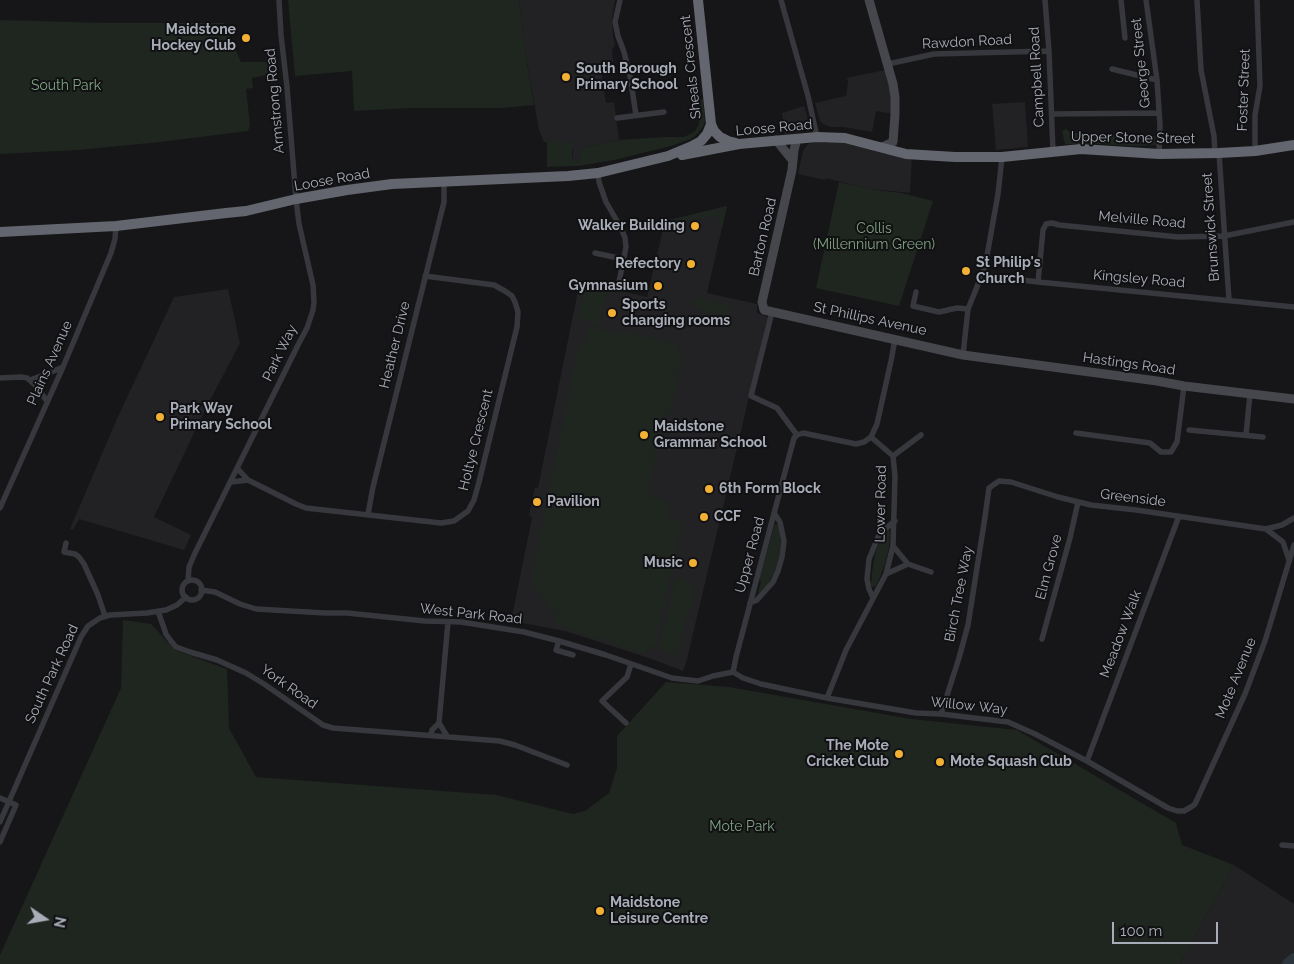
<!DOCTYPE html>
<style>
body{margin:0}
#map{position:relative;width:1294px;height:964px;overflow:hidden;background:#161618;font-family:Raleway,sans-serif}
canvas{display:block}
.north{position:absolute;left:20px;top:894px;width:50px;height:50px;-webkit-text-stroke:4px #111113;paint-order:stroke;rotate:102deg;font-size:14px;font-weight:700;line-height:20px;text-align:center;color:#a8adb8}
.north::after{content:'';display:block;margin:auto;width:18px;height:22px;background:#a8adb8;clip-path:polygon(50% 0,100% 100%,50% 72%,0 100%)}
.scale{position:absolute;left:1112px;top:922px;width:106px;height:22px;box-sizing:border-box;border:2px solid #a8adb8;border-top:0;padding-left:6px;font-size:15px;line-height:18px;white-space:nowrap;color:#a8adb8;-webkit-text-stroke:4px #111113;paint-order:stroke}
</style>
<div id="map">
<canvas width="1294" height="964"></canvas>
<div class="north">N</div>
<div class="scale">100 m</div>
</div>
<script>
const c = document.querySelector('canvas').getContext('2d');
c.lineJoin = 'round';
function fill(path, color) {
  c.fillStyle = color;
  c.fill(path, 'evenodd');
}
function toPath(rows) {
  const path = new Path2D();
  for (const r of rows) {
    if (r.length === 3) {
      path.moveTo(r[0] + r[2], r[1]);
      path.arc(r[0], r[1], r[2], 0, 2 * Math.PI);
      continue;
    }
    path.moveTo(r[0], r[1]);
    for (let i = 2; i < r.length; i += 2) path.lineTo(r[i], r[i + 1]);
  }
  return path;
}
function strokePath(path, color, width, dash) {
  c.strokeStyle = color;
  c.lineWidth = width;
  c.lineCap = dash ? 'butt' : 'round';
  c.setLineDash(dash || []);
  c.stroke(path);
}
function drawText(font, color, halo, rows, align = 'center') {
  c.font = font + ' Raleway,sans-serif';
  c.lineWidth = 4;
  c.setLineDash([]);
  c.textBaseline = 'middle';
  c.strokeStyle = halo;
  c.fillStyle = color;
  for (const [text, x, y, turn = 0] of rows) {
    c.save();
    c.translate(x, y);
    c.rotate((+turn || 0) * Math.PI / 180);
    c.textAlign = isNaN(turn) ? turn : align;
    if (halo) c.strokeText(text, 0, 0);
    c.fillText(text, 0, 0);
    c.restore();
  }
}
const built = toPath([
 [519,0,615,0,612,18,613,35,615,45,612,49,613,61,600,64,606,103,614,102,619,140,582,148,578,162,572,162,573,150,568,142,544,142,539,130,525,51],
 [885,70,887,81,891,81,893,114,876,111,872,132,843,127,830,127,822,123,820,121,815,103,846,96,848,82,847,78],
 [1025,102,1028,147,996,150,992,104],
 [804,106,809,123,807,127,803,132,785,134,782,113],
 [830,139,912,157,910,193,871,189,825,178,825,180,798,174,803,151,808,144,816,141,828,143],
 [727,206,707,293,757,304,757,313,768,317,687,659,683,671,649,658,565,631,511,621,532,518,529,515,535,487,538,488,580,281,647,297,665,221],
 [228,289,240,343,204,412,154,517,191,535,184,550,79,519,73,530,70,529,116,421,174,297],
 [1234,865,1294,904,1294,964,1180,964]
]);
const green = toPath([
 [288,0,519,0,525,51,534,105,503,108,410,108,354,111,352,71,295,76],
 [0,20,106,23,224,23,241,62,275,62,276,73,252,78,253,88,246,89,250,125,248,131,160,142,78,150,0,154],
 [703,99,705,121,703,127,697,134,691,139,671,146,614,160,578,166,547,167,547,142,568,142,572,145,572,161,578,162,582,148,619,140,664,137,684,137,694,132,699,125,697,100],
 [1066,129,1071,133,1147,134,1157,137,1157,145,1131,146,1104,144,1065,144,1062,131],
 [839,182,876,190,901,193,933,201,899,306,816,288],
 [727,206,722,228,720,228,717,215,671,225,670,220],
 [586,284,607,289,599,324,578,319],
 [696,298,731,306,729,316,696,309,696,304,690,302,691,300],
 [590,326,598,328,598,329,619,334,620,331,680,344,678,352,683,353,670,415,662,414,660,426,661,427,654,453,656,456,647,496,671,502,668,517,683,520,656,643,643,653,556,625,556,616,534,587,532,577,579,344,587,343],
 [775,524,779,525,781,543,779,558,777,566,769,583,761,592,758,593,761,581,759,580,774,526],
 [887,530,889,530,890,534,889,548,885,564,877,584,876,586,873,587,871,585,872,572,875,555,877,547],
 [676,577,694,582,693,588,695,589,690,611,688,611,677,655,658,650],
 [123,620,151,624,175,650,227,669,229,728,256,777,496,795,573,814,585,811,609,793,617,768,617,736,666,682,729,687,911,719,1017,730,1176,823,1182,845,1234,865,1180,964,0,964,0,955,121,688]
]);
const river = toPath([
 [1288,964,1294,959]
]);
const street = toPath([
 [620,0,615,22,618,36,624,52,630,76,636,115],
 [781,0,808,96,817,137],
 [1045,0,1049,51,1053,152],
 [1121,0,1125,38],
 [1146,0,1157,80,1160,125,1159,154],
 [1197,0,1201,70,1214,136,1215,153],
 [888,64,934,54,1049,51],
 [1112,69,1157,80],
 [1052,114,1159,113],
 [617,118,664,112],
 [1255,151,1255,115,1260,86,1257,0],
 [1219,153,1229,300],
 [598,173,599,182,606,202,621,228,625,238,626,247,619,282],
 [595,253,623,259],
 [983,275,1038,282,1294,307],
 [1038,282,1043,230,1046,224,1052,223,1059,225,1178,237,1224,236,1294,222],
 [916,292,913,306,939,312,957,308,968,309],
 [772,312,751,396,777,408,797,435],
 [963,355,968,309,985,267,998,194,1002,157],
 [0,378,21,377,27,378,35,385,47,401],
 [30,380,49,373,63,367],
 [1189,430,1263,437],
 [1076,433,1150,443,1161,452,1171,452,1177,442,1184,386],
 [1246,435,1250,394],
 [893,456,921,435],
 [237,468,248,480,296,504,306,508,441,523,454,521,468,511,474,500,479,482,517,327,518,312,515,302,512,296,505,291,494,285,425,276],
 [231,482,248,480],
 [0,508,63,367,111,253,115,239,116,226],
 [368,514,373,487,444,202,444,182],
 [1266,529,1283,542,1289,560],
 [66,543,64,552,75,554,79,557,84,564,98,595,105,616],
 [893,546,908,564,931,572],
 [886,574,908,564],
 [192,590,10],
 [188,581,189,567,195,553,299,343,307,328,313,310,314,302,313,285,299,224,296,199,287,87,281,35,279,0],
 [201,590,215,592,240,604,256,609,325,613,347,613,425,621,461,622,524,632,559,641,606,655,672,678,698,681,713,676,733,672],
 [873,598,869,589,867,579,869,559,878,537,881,532,895,521],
 [750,603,757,600,773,582,778,571,782,557,784,541,780,522,774,513],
 [158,611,166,634,171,641,176,647,190,652,217,660,246,673,264,684,323,725,333,728,500,741,515,745,567,765],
 [1042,639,1070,538,1078,502],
 [559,641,556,650,573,655],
 [733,672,743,678,761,684,827,698,916,713,941,714,1008,722,1035,734,1087,761,1168,808,1177,811,1184,811,1191,807,1195,804,1245,694,1265,641,1294,545],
 [733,672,736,657,794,438,797,435,803,433,856,444,864,442,871,437,877,424,891,361,895,339],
 [827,698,846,650,886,574,893,546,895,476,893,456,871,437],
 [941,714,959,658,968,625,985,517,989,488,999,481,1011,482,1058,497,1091,505,1136,510,1266,529,1282,525,1294,518],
 [626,723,602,701,627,677,631,664],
 [431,735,432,730,439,723],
 [447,736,439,723,448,622],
 [1087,761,1179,516],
 [0,798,16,805,0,842],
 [0,822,81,637,88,626,100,618,110,615,147,613,166,610,177,605,186,597],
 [1282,845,1294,846]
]);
const secondary = toPath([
 [869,0,893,84,895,97,895,114,893,142,882,147],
 [797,139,794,150,792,170,762,302,764,310,963,355,1157,381,1184,386,1294,399],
 [776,140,793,161]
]);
const highway = toPath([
 [698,0,711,124,714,131,720,137,728,141,736,143],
 [682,155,739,144,817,137,845,138,906,154,955,157,1002,157,1081,149,1159,154,1219,153,1255,151,1294,145],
 [0,232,116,226,226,213,246,211,296,199,347,190,392,184,568,176,598,173,668,156,692,146,701,141,707,134,711,124]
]);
const markers = [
 [246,38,5,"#f2b134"],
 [566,77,5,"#f2b134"],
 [695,226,5,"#f2b134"],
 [691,264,5,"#f2b134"],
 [966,271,5,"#f2b134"],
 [658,286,5,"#f2b134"],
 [612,313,5,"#f2b134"],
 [160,417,5,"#f2b134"],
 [644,435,5,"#f2b134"],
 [709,489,5,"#f2b134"],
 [537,502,5,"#f2b134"],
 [704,517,5,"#f2b134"],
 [693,563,5,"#f2b134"],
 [899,754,5,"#f2b134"],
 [940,762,5,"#f2b134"],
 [600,911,5,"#f2b134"]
];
const poiNames = [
 ["Maidstone",236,30,"right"],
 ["Hockey Club",236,46,"right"],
 ["South Borough",576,69],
 ["Primary School",576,85],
 ["Walker Building",685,226,"right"],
 ["St Philip's",976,263],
 ["Church",976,279],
 ["Refectory",681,264,"right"],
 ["Gymnasium",648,286,"right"],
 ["Sports",622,305],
 ["changing rooms",622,321],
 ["Park Way",170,409],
 ["Primary School",170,425],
 ["Maidstone",654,427],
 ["Grammar School",654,443],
 ["6th Form Block",719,489],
 ["Pavilion",547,502],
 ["CCF",714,517],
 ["Music",683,563,"right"],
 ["The Mote",889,746,"right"],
 ["Cricket Club",889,762,"right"],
 ["Mote Squash Club",950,762],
 ["Maidstone",610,903],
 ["Leisure Centre",610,919]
];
const streetNames = [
 ["Rawdon Road",967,42,-3],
 ["George Street",1141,63,-96],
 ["Sheals Crescent",691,67,-96],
 ["Campbell Road",1037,77,-93],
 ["Foster Street",1244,90,-88],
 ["Armstrong Road",275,101,-95],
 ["Loose Road",774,128,-5],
 ["Upper Stone Street",1133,138,1],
 ["Loose Road",332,180,-10],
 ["Melville Road",1142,220,5],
 ["Brunswick Street",1211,227,-94],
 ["Barton Road",763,237,-77],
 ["Kingsley Road",1139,279,5],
 ["St Phillips Avenue",870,319,12],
 ["Heather Drive",395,345,-76],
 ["Park Way",280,353,-64],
 ["Plains Avenue",50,363,-66],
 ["Hastings Road",1129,364,8],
 ["Holtye Crescent",476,440,-76],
 ["Greenside",1133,498,7],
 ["Lower Road",881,504,-89],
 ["Upper Road",750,555,-75],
 ["Elm Grove",1049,567,-75],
 ["Birch Tree Way",959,594,-79],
 ["West Park Road",471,614,6],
 ["Meadow Walk",1121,634,-69],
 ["South Park Road",52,674,-65],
 ["Mote Avenue",1236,678,-68],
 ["York Road",289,687,35],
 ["Willow Way",969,706,6]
];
const parkNames = [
 ["South Park",66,86],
 ["Collis",874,229],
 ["(Millennium Green)",874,245],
 ["Mote Park",742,827]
];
fill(built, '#222225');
fill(green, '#1e261f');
strokePath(river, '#2c353c', 12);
strokePath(street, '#37383d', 5.5);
strokePath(secondary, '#45474d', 9);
strokePath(highway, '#63666e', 10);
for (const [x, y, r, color] of markers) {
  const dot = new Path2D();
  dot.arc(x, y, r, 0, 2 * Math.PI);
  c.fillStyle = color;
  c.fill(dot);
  strokePath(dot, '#111113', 2);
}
drawText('bold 14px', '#a8adb8', '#111113', poiNames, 'left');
drawText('14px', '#a8adb8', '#111113', streetNames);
drawText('14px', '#7fa381', '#111113', parkNames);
</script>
